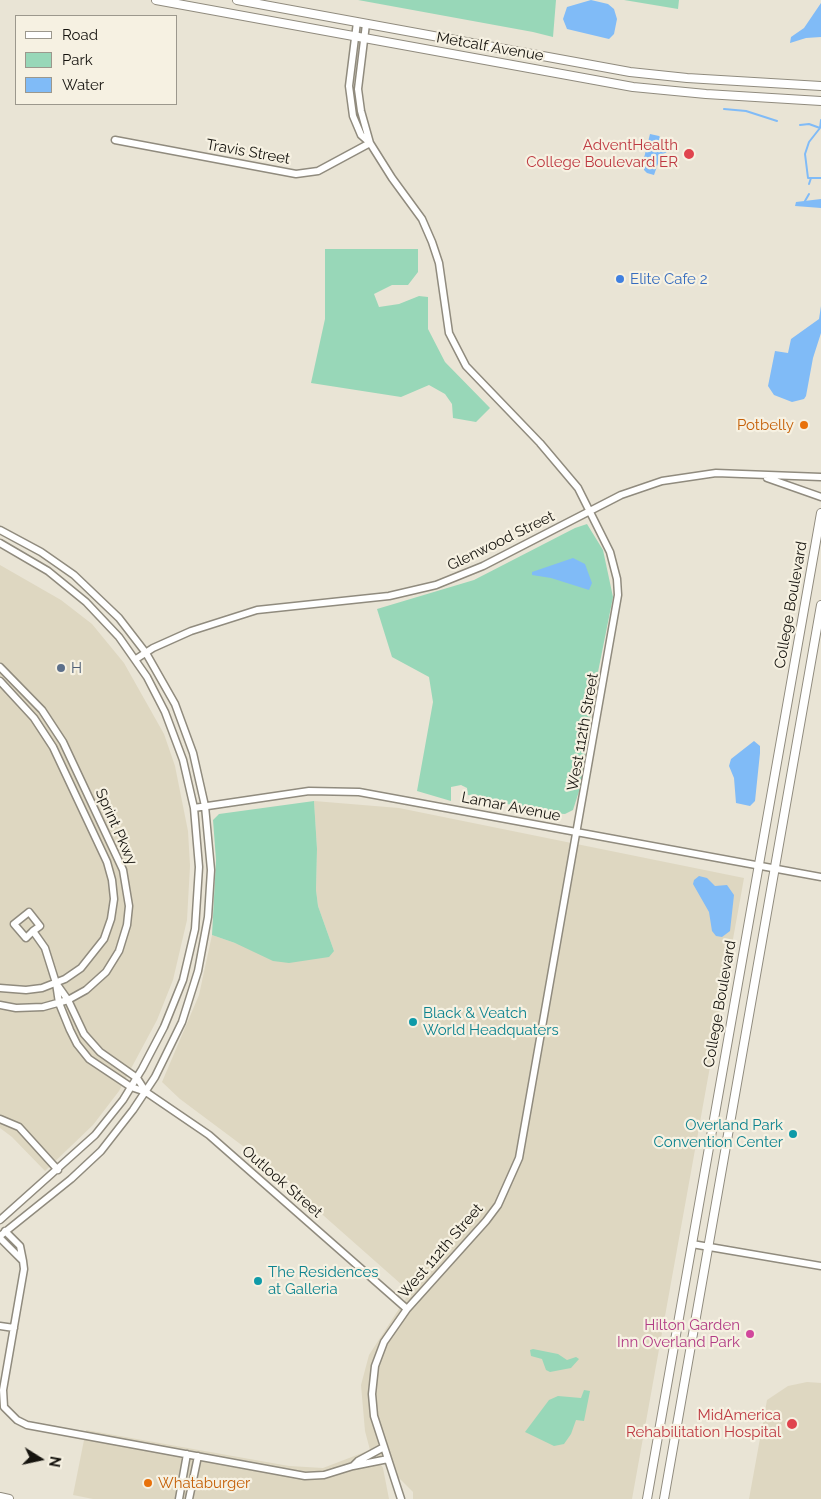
<!DOCTYPE html>
<style>
body{margin:0}
#map{position:relative;width:821px;height:1499px;overflow:hidden;background:#e9e4d5;font-family:Raleway,sans-serif}
canvas{display:block}
.legend{position:absolute;left:15px;top:15px;width:162px;height:90px;box-sizing:border-box;background:#f6f1e2;border:1px solid #9c988d;margin:0;padding:6px 9px;list-style:none;font-size:15px;color:#15130e}
.legend li{display:flex;align-items:center;gap:10px;height:25px}
.legend b{width:25px;border:1px solid #9c988d}
.north{position:absolute;left:15px;top:1434px;width:50px;height:50px;-webkit-text-stroke:4px #f6f1e2;paint-order:stroke;rotate:100deg;font-size:14px;font-weight:700;line-height:20px;text-align:center;color:#15130e}
.north::after{content:'';display:block;margin:auto;width:18px;height:22px;background:#15130e;clip-path:polygon(50% 0,100% 100%,50% 72%,0 100%)}
</style>
<div id="map">
<canvas width="821" height="1499"></canvas>
<ul class="legend">
<li><b style="height:6px;background:#fff"></b>Road</li>
<li><b style="height:14px;background:#98d7b8"></b>Park</li>
<li><b style="height:14px;background:#80bbf7"></b>Water</li>
</ul>
<div class="north">N</div>
</div>
<script>
const c = document.querySelector('canvas').getContext('2d');
c.lineJoin = 'round';
function fill(path, color) {
  c.fillStyle = color;
  c.fill(path, 'evenodd');
}
function toPath(rows) {
  const path = new Path2D();
  for (const r of rows) {
    path.moveTo(r[0], r[1]);
    for (let i = 2; i < r.length; i += 2) path.lineTo(r[i], r[i + 1]);
  }
  return path;
}
function strokePath(path, color, width, dash) {
  c.strokeStyle = color;
  c.lineWidth = width;
  c.lineCap = dash ? 'butt' : 'round';
  c.setLineDash(dash || []);
  c.stroke(path);
}
function drawText(font, color, halo, rows, align = 'center') {
  c.font = font + ' Raleway,sans-serif';
  c.lineWidth = 4.5;
  c.setLineDash([]);
  c.textBaseline = 'middle';
  c.strokeStyle = halo;
  c.fillStyle = color;
  for (const [text, x, y, turn = 0] of rows) {
    c.save();
    c.translate(x, y);
    c.rotate((+turn || 0) * Math.PI / 180);
    c.textAlign = isNaN(turn) ? turn : align;
    if (halo) c.strokeText(text, 0, 0);
    c.fillText(text, 0, 0);
    c.restore();
  }
}
const built = toPath([
 [0,565,61,600,92,624,124,663,164,734,175,766,188,831,190,866,187,920,173,980,157,1020,119,1091,93,1125,45,1171,12,1137,0,1128],
 [314,801,399,808,744,878,632,1499,413,1499,413,1492,373,1452,383,1468,389,1499,93,1499,73,1495,86,1430,289,1466,323,1468,370,1450,365,1431,361,1385,369,1355,410,1292,255,1155,180,1099,162,1082,199,995,212,935,235,943,334,951,318,906,316,890,317,849],
 [807,1382,821,1383,821,1499,749,1499,767,1400,788,1386]
]);
const green = toPath([
 [358,0,556,0,553,37,533,32],
 [624,0,679,0,678,9],
 [325,249,418,249,418,272,408,285,392,285,374,294,379,307,399,304,419,296,428,297,428,329,445,362,490,408,476,422,453,418,452,404,445,394,429,385,401,397,311,383,325,319],
 [587,524,603,550,613,597,593,697,581,785,573,810,565,814,549,813,516,806,468,795,467,788,461,785,451,787,451,801,417,791,433,702,429,677,392,657,377,609,474,580,575,528],
 [314,801,317,849,316,890,318,906,334,951,329,957,289,963,273,961,235,943,212,935,216,860,213,820,219,814],
 [533,1349,558,1354,567,1360,576,1357,579,1359,571,1368,550,1372,546,1370,542,1359,531,1356,530,1350],
 [584,1390,590,1391,584,1421,576,1420,571,1434,564,1444,554,1446,525,1432,549,1400,558,1396,581,1398]
]);
const water = toPath([
 [591,0,608,4,614,9,617,19,614,34,609,39,567,29,563,19,567,7],
 [821,3,821,37,806,38,790,43,791,37,804,28],
 [650,134,659,136,669,147,667,152,661,155,654,175,647,173,644,170,644,158],
 [821,199,821,208,795,206,796,202],
 [821,306,821,333,813,358,806,396,804,399,792,402,774,395,768,386,775,351,788,353,791,339,819,319],
 [573,558,585,564,592,583,589,590,551,578,532,575,532,572],
 [754,741,760,746,760,753,755,801,750,806,736,803,734,778,729,766,731,759],
 [699,876,707,878,715,886,727,885,734,895,730,931,722,937,716,936,712,931,709,912,693,884,694,880]
]);
const stream = toPath([
 [724,109,746,111,777,121],
 [821,120,820,128,809,142,805,154,808,178,821,178],
 [800,125,809,124,820,128],
 [809,184,811,178],
 [805,201,809,194]
]);
const minor = toPath([
 [357,22,349,86,353,116,361,135,369,142],
 [366,24,358,89,361,111,370,143,392,178,422,219,432,242,439,263,449,333,466,366,540,443,578,488,610,552,617,579,618,595,519,1158,498,1205,486,1221,407,1309,384,1342,375,1366,372,1394,374,1416,401,1499],
 [115,140,296,174,318,171,370,143],
 [767,478,821,497],
 [0,530,41,552,74,575,119,618,146,653,175,704,193,753,205,806,211,870,208,917,198,971,182,1022,155,1077,133,1110,101,1151,71,1179,0,1236],
 [0,543,48,571,86,602,119,637,147,677,165,712,183,760,194,808,199,867,195,929,183,980,164,1027,142,1069,123,1100,95,1135,0,1220],
 [136,659,153,648,191,631,257,610,389,596,436,585,483,566,621,495,662,481,716,473,821,477],
 [0,667,42,710,63,742,123,870,129,906,127,925,119,951,106,972,86,990,68,1000,43,1007,16,1008,0,1005],
 [0,681,34,718,53,747,107,862,112,880,114,899,111,919,104,939,81,968,65,979,42,988,26,990,0,988],
 [194,808,309,791,359,792,821,877],
 [33,931,26,938,14,924,29,912,40,926,33,931,45,948,56,983,68,1000,84,1034,100,1052,137,1078,146,1092],
 [56,983,59,1003,70,1030,77,1044,89,1059,131,1087,146,1092,209,1135,407,1309],
 [0,1119,19,1127,58,1170],
 [0,1238,23,1261,20,1246,5,1231],
 [692,1244,821,1266],
 [23,1261,24,1269,3,1390,4,1407,17,1420,27,1425,305,1476,324,1475,353,1466],
 [0,1326,14,1328],
 [384,1447,358,1461,353,1466,388,1459],
 [179,1499,187,1454],
 [189,1499,198,1456]
]);
const major = toPath([
 [156,0,633,87,706,94,821,101],
 [237,0,630,72,687,78,821,86],
 [0,1497,9,1499],
 [647,1499,821,513],
 [664,1499,821,605]
]);
const markers = [
 [689,154,6,"#e0444e"],
 [620,279,5,"#3f7fe0"],
 [804,425,5,"#e8710a"],
 [61,668,5,"#5c6f8a"],
 [413,1022,5,"#0f9aa8"],
 [793,1134,5,"#0f9aa8"],
 [258,1281,5,"#0f9aa8"],
 [750,1334,5,"#d1479c"],
 [792,1424,6,"#e0444e"],
 [148,1483,5,"#e8710a"]
];
const streetNames = [
 ["Metcalf Avenue",490,47,10],
 ["Travis Street",248,152,10],
 ["Glenwood Street",501,541,-26],
 ["College Boulevard",791,605,-80],
 ["West 112th Street",583,732,-80],
 ["Lamar Avenue",511,807,11],
 ["Sprint Pkwy",116,827,66],
 ["College Boulevard",720,1004,-80],
 ["Outlook Street",282,1182,41],
 ["West 112th Street",441,1251,-49]
];
const healthNames = [
 ["AdventHealth",678,145],
 ["College Boulevard ER",678,162],
 ["MidAmerica",781,1415],
 ["Rehabilitation Hospital",781,1432]
];
const shopNames = [
 ["Elite Cafe 2",630,279]
];
const foodNames = [
 ["Potbelly",794,425],
 ["Whataburger",158,1483,"left"]
];
const serviceNames = [
 ["H",71,668]
];
const cultureNames = [
 ["Black & Veatch",423,1013],
 ["World Headquaters",423,1030],
 ["Overland Park",783,1125,"right"],
 ["Convention Center",783,1142,"right"],
 ["The Residences",268,1272],
 ["at Galleria",268,1289]
];
const hotelNames = [
 ["Hilton Garden",740,1325],
 ["Inn Overland Park",740,1342]
];
fill(built, '#ded7c1');
fill(green, '#98d7b8');
fill(water, '#80bbf7');
strokePath(stream, '#80bbf7', 2);
strokePath(minor, '#908b7e', 9);
strokePath(major, '#908b7e', 10);
strokePath(minor, '#fff', 6);
strokePath(major, '#fff', 8);
for (const [x, y, r, color] of markers) {
  const dot = new Path2D();
  dot.arc(x, y, r, 0, 2 * Math.PI);
  c.fillStyle = color;
  c.fill(dot);
  strokePath(dot, '#f6f1e2', 2);
}
drawText('15px', '#15130e', '#f6f1e2', streetNames);
drawText('15px', '#be3a42', '#f6f1e2', healthNames, 'right');
drawText('15px', '#366cbe', '#f6f1e2', shopNames, 'left');
drawText('15px', '#c56008', '#f6f1e2', foodNames, 'right');
drawText('15px', '#4e5e75', '#f6f1e2', serviceNames, 'left');
drawText('15px', '#0d838f', '#f6f1e2', cultureNames, 'left');
drawText('15px', '#b23c85', '#f6f1e2', hotelNames, 'right');
</script>
